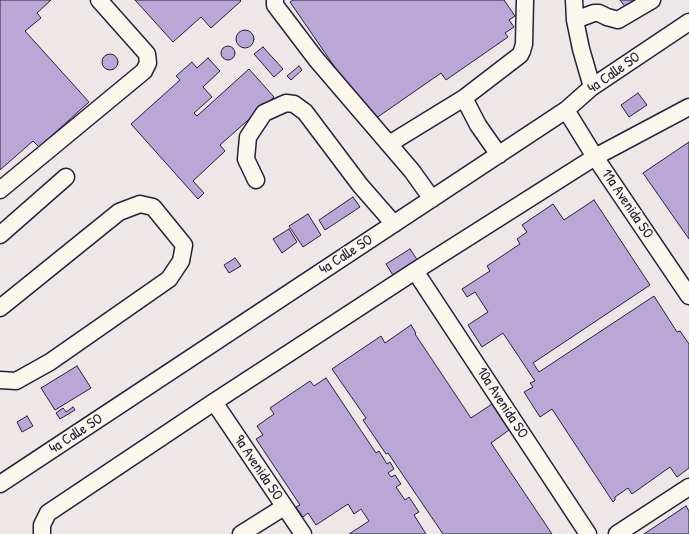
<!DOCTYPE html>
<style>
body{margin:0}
canvas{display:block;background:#eee7e8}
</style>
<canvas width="689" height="534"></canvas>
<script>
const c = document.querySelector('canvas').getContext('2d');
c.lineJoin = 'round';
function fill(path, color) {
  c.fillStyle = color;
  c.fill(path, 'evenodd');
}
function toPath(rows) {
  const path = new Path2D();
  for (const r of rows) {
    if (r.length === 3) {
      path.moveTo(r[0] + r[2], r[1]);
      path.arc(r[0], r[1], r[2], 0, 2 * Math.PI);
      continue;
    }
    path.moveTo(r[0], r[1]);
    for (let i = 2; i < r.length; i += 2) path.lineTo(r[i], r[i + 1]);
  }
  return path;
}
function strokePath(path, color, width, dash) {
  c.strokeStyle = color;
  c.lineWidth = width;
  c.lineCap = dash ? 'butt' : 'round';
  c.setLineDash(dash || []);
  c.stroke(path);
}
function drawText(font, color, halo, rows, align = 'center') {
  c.font = font + ' "Patrick Hand",sans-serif';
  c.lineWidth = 3;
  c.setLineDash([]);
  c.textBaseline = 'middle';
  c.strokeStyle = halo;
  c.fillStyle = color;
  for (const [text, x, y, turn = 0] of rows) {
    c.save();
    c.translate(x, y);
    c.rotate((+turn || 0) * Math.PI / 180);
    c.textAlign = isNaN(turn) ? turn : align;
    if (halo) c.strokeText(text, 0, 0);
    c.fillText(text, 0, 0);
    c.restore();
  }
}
const building = toPath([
 [0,0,51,0,37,13,41,18,25,31,89,102,39,147,33,141,0,170,0,0],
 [135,0,240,0,241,1,211,28,201,17,173,42,135,0],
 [293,0,504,0,515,16,509,20,514,27,505,33,508,37,446,80,441,73,372,121,290,2,293,0],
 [620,0,648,0,629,12,620,0],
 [245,39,9],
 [228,53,7],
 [263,47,283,69,274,77,254,54,263,47],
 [110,62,8],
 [208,58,220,71,203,87,212,97,194,113,197,116,249,69,274,97,220,145,225,151,193,181,204,193,198,199,131,124,180,80,176,76,192,62,197,68,208,58],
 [299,66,302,70,291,80,287,76,299,66],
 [638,93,647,105,629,117,621,105,638,93],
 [689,142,689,239,643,173,689,142],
 [353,197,360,207,325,230,319,220,353,197],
 [594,200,650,285,533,363,539,372,654,296,677,332,680,331,689,344,689,468,677,477,670,467,632,494,628,488,615,497,615,500,613,502,552,409,540,417,524,392,533,387,530,383,535,381,503,333,482,347,468,325,488,312,475,292,467,297,462,289,490,271,487,266,520,244,517,239,527,232,522,225,553,204,564,220,594,200],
 [308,214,321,235,303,247,289,226,308,214],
 [289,229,297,242,282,253,273,239,289,229],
 [410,249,418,261,394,277,386,264,410,249],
 [235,258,241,266,229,273,224,265,235,258],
 [411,325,416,333,415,334,471,418,492,404,509,430,491,443,552,534,443,534,388,453,386,454,363,420,366,418,332,369,381,336,385,343,411,325],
 [77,366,91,388,55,410,41,388,77,366],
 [326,378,376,453,379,451,387,464,390,462,394,469,388,473,391,477,395,475,401,484,396,487,405,500,409,497,419,512,414,515,426,534,349,534,369,521,361,509,354,514,348,504,316,525,308,513,303,517,296,507,300,505,256,439,263,435,257,426,274,414,270,408,310,381,314,386,326,378],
 [73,407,75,410,60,419,56,413,63,408,66,412,73,407],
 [27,416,33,426,22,432,17,422,27,416],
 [686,506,689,511,689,534,644,534,686,506]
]);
const minor = toPath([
 [275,0,275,5,316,59,412,171,432,199],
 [574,0,575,20,581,49,592,87],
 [575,20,594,13,599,13,607,17,618,20,652,0],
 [464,98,478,125,499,155],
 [566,110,595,157,689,296],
 [389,144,464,98,520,55,522,51,524,44,525,0],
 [256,180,246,159,248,137,264,113,286,103,294,104,305,112,360,185,394,224],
 [0,190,144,71,148,63,147,54,99,0],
 [0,235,66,177],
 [415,271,588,534],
 [0,308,119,212,140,204,153,207,184,245,181,261,169,279,50,362,16,381,0,380],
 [214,402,303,534],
 [0,484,566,110,592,87,689,22],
 [42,534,42,525,48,513,214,402,415,271,595,157,689,107],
 [241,534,284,507],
 [617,534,689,487]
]);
const streetNames = [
 ["4a Calle SO",614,73,-35],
 ["11a Avenida SO",627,204,56],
 ["4a Calle SO",346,255,-33],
 ["10a Avenida SO",502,403,57],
 ["4a Calle SO",76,434,-33],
 ["9a Avenida SO",258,468,56]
];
fill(building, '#bba7d6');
strokePath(building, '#22223b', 1);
strokePath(minor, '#22223b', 19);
strokePath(minor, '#fbf7ec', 16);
drawText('15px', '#22223b', '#fbf7ec', streetNames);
</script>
